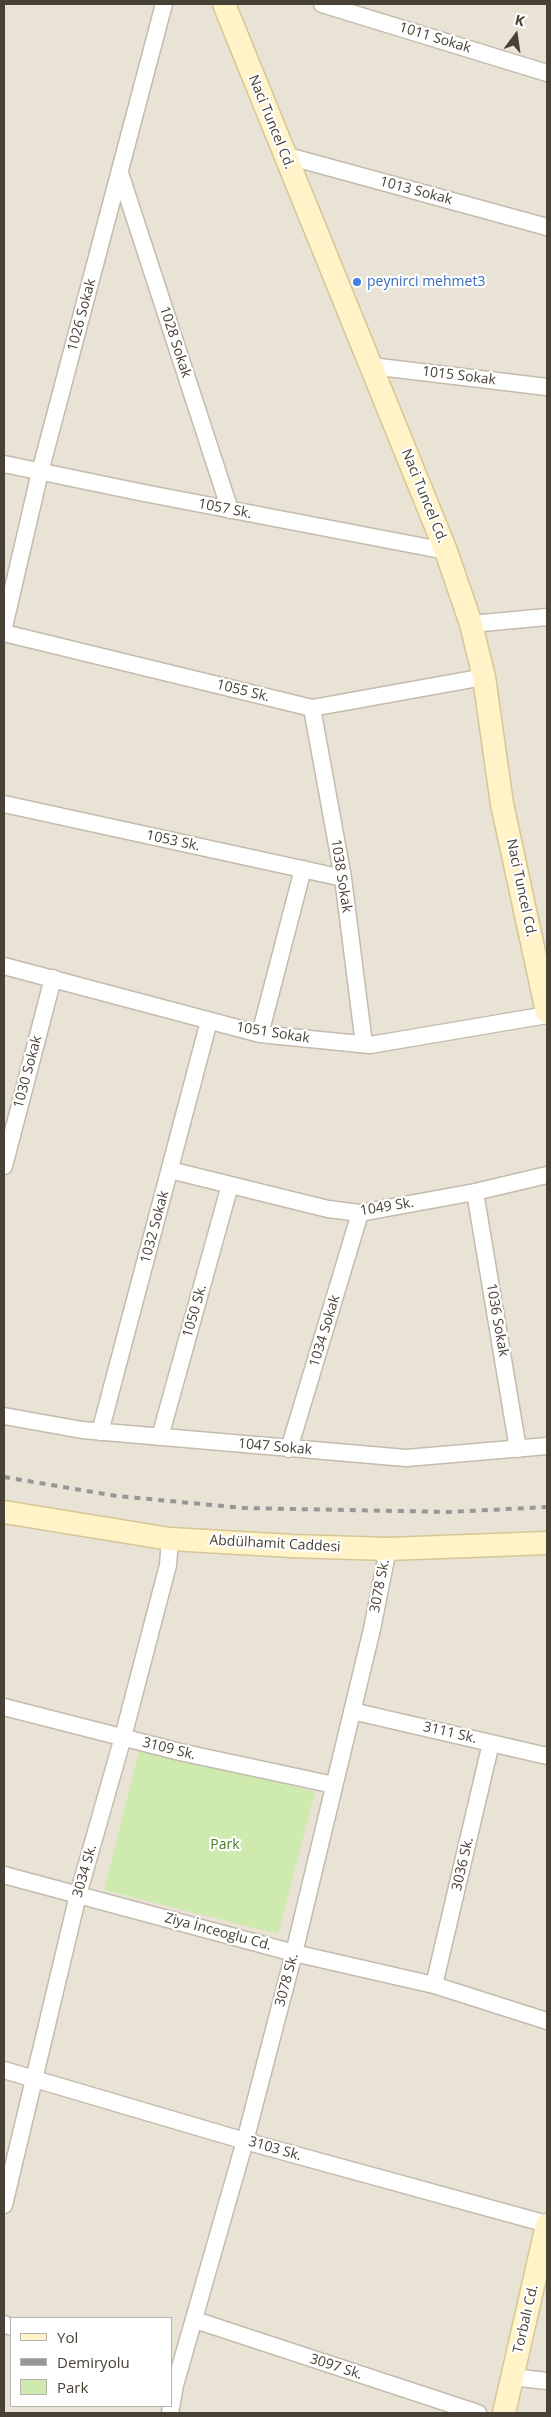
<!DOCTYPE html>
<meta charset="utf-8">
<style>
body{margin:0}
#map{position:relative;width:551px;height:2417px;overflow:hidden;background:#f4f1e8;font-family:"Open Sans",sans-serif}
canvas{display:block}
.frame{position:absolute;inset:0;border:5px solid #484236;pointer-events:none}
.legend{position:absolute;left:10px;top:2317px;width:162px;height:90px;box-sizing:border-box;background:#fff;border:1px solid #b6b3af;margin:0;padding:6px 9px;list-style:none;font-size:15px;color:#484236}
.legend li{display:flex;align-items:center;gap:10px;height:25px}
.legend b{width:25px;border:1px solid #b6b3af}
.north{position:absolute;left:491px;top:10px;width:50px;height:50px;-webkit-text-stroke:4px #fff;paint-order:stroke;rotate:14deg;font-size:14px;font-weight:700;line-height:20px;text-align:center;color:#484236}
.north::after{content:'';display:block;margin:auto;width:18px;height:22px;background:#484236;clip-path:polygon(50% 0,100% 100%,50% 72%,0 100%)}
</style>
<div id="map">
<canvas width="551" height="2417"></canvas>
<div class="frame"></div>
<ul class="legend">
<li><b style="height:6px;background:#fff3c7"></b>Yol</li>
<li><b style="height:6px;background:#979797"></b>Demiryolu</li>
<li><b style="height:14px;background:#ceeaaf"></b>Park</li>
</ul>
<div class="north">K</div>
</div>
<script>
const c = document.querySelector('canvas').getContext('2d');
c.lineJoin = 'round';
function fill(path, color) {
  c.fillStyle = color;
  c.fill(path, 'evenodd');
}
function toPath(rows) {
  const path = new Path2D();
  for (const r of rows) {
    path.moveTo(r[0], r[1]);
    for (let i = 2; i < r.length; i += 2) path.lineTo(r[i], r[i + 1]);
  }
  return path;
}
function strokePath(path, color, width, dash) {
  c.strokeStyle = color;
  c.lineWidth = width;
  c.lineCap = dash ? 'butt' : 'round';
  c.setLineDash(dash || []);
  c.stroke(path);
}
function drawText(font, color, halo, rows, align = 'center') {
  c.font = font + ' "Open Sans",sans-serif';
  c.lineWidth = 4.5;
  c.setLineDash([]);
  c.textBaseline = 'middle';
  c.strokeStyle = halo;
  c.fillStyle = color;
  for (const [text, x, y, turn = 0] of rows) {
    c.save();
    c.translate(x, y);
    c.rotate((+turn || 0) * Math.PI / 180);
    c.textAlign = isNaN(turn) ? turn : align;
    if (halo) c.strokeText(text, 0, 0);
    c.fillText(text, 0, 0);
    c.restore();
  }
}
const residential = toPath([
 [4,4,547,4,547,2413,4,2413],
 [11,2318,171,2318,171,2406,11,2406]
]);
const green = toPath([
 [140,1747,315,1792,278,1934,104,1890]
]);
const street = toPath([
 [322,4,547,73],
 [284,155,547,227],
 [120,173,230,510],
 [371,366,547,387],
 [4,464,139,492,446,551],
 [471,624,547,617],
 [4,627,40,472,164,4],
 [4,633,312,708,484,677],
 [312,708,343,878,364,1044],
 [4,804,343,878],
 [4,966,260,1034,370,1045,547,1015],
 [260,1034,303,869],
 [4,1166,53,978],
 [170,1170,328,1209,360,1213,475,1192,547,1175],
 [475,1192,518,1449],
 [4,1416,82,1430,406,1458,547,1446],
 [100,1432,209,1021],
 [160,1437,230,1185],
 [289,1449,360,1213],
 [4,1707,180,1752,334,1785],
 [352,1711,547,1756],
 [4,1875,294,1953,434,1985,547,2021],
 [434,1985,491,1743],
 [4,2070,245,2141,547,2224],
 [4,2205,78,1895,123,1737,168,1565,170,1539],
 [195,2320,478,2413],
 [4,2324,11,2327],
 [512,2377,547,2381],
 [170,2413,175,2385,245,2141,294,1953,372,1629,388,1549]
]);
const secondary = toPath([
 [224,4,446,551,471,624,484,677,502,804,547,1012],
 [4,1512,170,1539,292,1546,388,1549,547,1543],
 [504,2413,547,2225]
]);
const rail = toPath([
 [4,1477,117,1496,244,1508,449,1512,547,1507]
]);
const markers = [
 [357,282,5,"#3f7fe0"]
];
const streetNames = [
 ["1011 Sokak",435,38,17],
 ["Naci Tuncel Cd.",271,122,68],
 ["1013 Sokak",416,191,15],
 ["1026 Sokak",82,315,-75],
 ["1028 Sokak",175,342,72],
 ["1015 Sokak",459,376,7],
 ["Naci Tuncel Cd.",424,496,68],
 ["1057 Sk.",225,509,11],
 ["1055 Sk.",243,691,14],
 ["1053 Sk.",173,841,12],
 ["1038 Sokak",341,876,81],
 ["Naci Tuncel Cd.",521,888,78],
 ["1051 Sokak",273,1033,9],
 ["1030 Sokak",28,1072,-75],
 ["1049 Sk.",387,1207,-9],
 ["1032 Sokak",155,1227,-75],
 ["1050 Sk.",195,1311,-74],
 ["1036 Sokak",497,1320,80],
 ["1034 Sokak",325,1331,-73],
 ["1047 Sokak",275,1447,5],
 ["Abdülhamit Caddesi",275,1544,3],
 ["3078 Sk.",380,1586,-79],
 ["3111 Sk.",450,1733,13],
 ["3109 Sk.",169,1749,14],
 ["3036 Sk.",463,1864,-77],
 ["3034 Sk.",85,1871,-74],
 ["Ziya İnceoglu Cd.",218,1932,15],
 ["3078 Sk.",287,1980,-75],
 ["3103 Sk.",275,2149,16],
 ["Torbalı Cd.",526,2319,-77],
 ["3097 Sk.",336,2367,18]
];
const shopNames = [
 ["peynirci mehmet3",367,282]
];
const parkNames = [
 ["Park",225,1845]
];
fill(residential, '#e9e3d6');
fill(green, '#ceeaaf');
strokePath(street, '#c3bcad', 19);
strokePath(secondary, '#d6c696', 25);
strokePath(street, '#fff', 16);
strokePath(secondary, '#fff3c7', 22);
strokePath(rail, '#979797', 4, [6, 6]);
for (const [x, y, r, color] of markers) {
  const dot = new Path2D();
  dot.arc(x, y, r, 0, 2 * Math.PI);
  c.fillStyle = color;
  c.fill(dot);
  strokePath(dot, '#fff', 2);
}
drawText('14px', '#484236', '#fff', streetNames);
drawText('14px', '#366cbe', '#fff', shopNames, 'left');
drawText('14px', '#457d26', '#fff', parkNames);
</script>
